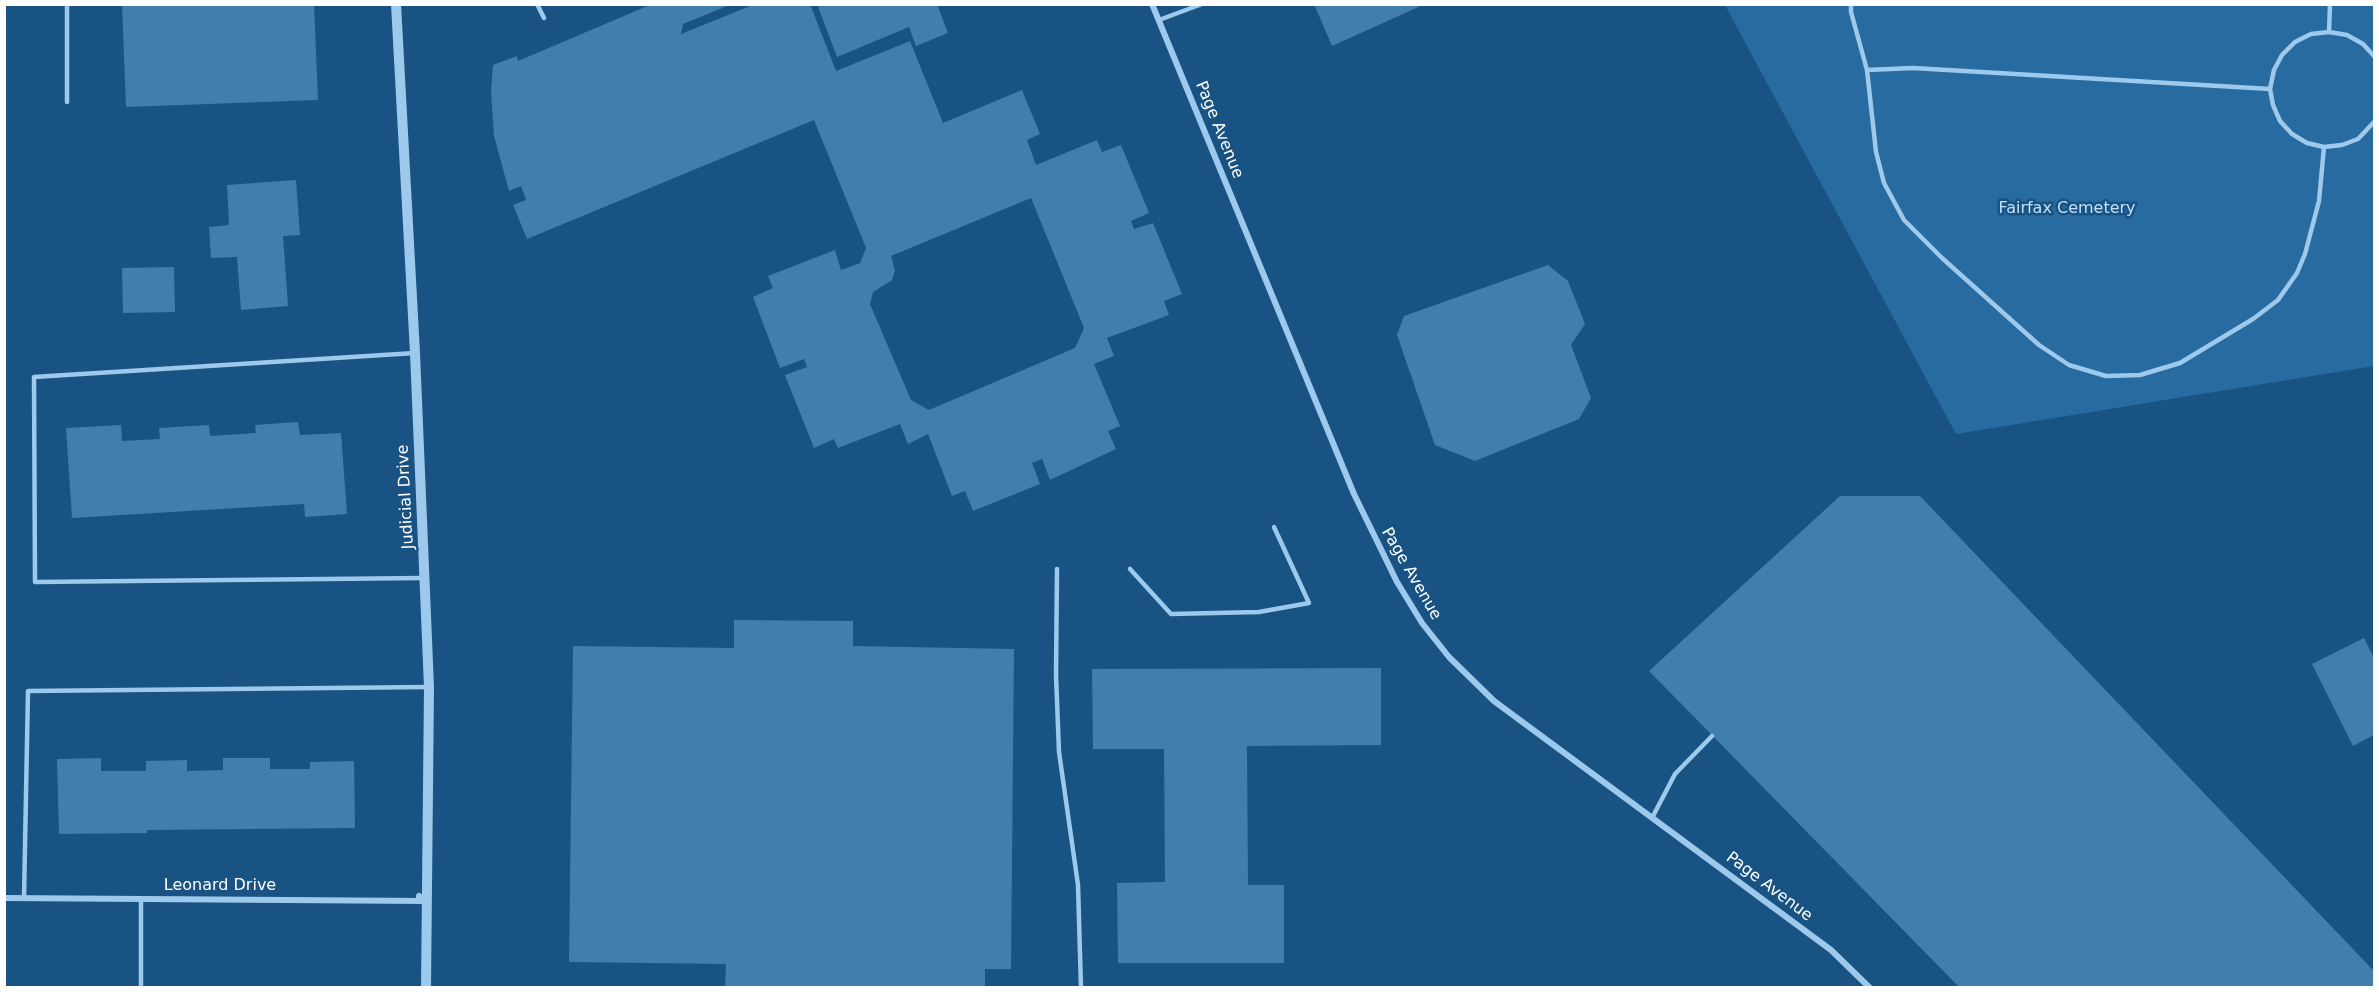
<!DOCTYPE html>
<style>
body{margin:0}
#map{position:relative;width:2379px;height:992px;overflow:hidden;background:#185383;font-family:"DejaVu Sans",sans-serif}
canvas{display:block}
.frame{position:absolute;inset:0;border:6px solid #fff;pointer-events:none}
</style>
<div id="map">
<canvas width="2379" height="992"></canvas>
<div class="frame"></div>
</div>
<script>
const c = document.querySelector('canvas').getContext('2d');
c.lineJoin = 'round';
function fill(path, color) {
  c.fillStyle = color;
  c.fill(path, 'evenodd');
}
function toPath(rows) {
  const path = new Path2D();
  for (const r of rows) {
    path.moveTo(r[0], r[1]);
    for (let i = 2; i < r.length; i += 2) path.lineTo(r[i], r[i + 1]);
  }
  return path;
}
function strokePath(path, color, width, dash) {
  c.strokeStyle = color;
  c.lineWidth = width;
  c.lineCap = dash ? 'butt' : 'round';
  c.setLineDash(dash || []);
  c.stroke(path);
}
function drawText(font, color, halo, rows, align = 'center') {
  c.font = font + ' "DejaVu Sans",sans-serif';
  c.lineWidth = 5;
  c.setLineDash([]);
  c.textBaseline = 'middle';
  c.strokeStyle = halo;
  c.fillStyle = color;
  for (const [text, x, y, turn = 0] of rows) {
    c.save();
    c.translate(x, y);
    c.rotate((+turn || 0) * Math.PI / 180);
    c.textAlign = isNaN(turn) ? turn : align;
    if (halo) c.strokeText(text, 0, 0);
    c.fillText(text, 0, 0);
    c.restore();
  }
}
const green = toPath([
 [1725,5,2374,5,2374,366,1956,434]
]);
const building = toPath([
 [122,4,314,4,318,100,126,107],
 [652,4,732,4,683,24,681,34,755,4,810,4,836,71,910,41,943,123,1022,90,1040,134,1027,140,1036,165,1097,140,1102,152,1121,145,1149,213,1131,221,1134,229,1153,223,1182,294,1164,301,1169,315,1107,338,1114,356,1094,364,1120,426,1108,431,1116,449,1050,480,1042,459,1032,463,1040,484,973,511,965,491,952,496,928,434,908,444,900,424,838,448,834,439,814,448,785,375,807,367,804,359,780,368,753,297,773,288,768,276,835,250,841,270,860,263,866,248,814,120,527,239,513,205,526,200,521,186,509,191,494,136,491,91,493,65,517,56,518,61],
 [1031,198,1084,328,1075,348,929,410,911,400,870,304,873,292,892,280,895,270,891,256],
 [817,4,937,4,948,33,916,46,909,27,837,57],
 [1314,4,1425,4,1332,46],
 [296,180,300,235,283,236,288,306,241,310,237,257,211,258,209,227,229,225,227,185],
 [1548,265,1568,281,1585,324,1571,345,1591,398,1579,419,1475,461,1435,445,1397,335,1404,316],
 [174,267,175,312,123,313,122,268],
 [298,422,300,435,341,433,347,514,305,517,304,504,72,518,66,428,121,425,122,441,160,439,159,428,209,425,210,436,256,433,255,425],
 [1840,496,1920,496,2374,971,2374,988,1960,988,1649,671],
 [734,620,853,621,853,646,1014,649,1011,969,985,969,985,988,725,988,726,964,569,962,573,646,734,648],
 [2364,638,2374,658,2374,735,2353,746,2312,664],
 [1381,668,1381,745,1247,746,1248,885,1284,885,1284,963,1118,963,1117,883,1165,882,1164,749,1093,749,1092,669],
 [101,758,101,771,146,771,146,761,187,760,187,771,223,770,223,758,270,758,270,769,310,769,310,762,354,761,355,828,147,830,147,833,59,834,57,759]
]);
const service = toPath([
 [537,4,544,18],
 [1851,4,1851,12,1867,70,1876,152,1884,183,1904,220,1942,258,2039,345,2069,365,2106,376,2140,375,2180,363,2253,319,2278,300,2297,273,2305,254,2319,201,2324,147],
 [1159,20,1202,4],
 [2329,32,2330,4],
 [2374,56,2363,44,2347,35,2329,32,2311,34,2295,42,2282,55,2274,70,2270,89,2273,105,2280,121,2292,134,2307,143,2324,147,2342,145,2358,139,2374,122],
 [1867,70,1913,68,2270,89],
 [67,102,67,4],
 [415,353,34,377,35,582,423,578],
 [1057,569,1056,675,1059,752,1078,885,1081,988],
 [1130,569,1171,614,1259,612,1309,603,1274,527],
 [1652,818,1675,774,1712,736],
 [24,898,28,691,429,687],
 [141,899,141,988]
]);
const minor = toPath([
 [1152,4,1354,494,1397,582,1422,623,1449,657,1494,701,1831,950,1870,988],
 [4,898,426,901,419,896]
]);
const tertiary = toPath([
 [396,4,415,353,429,687,426,988]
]);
const streetNames = [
 ["Page Avenue",1219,130,68],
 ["Judicial Drive",406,497,-93],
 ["Page Avenue",1411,574,60],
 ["Leonard Drive",220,886],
 ["Page Avenue",1769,887,37]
];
const parkNames = [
 ["Fairfax Cemetery",2067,209]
];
fill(green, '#276ba1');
fill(building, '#417dad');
strokePath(service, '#9dc9ec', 4.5);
strokePath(minor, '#9dc9ec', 6);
strokePath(tertiary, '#9dc9ec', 10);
drawText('16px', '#fff', '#185383', streetNames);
drawText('16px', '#c2e1f9', '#185383', parkNames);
</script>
